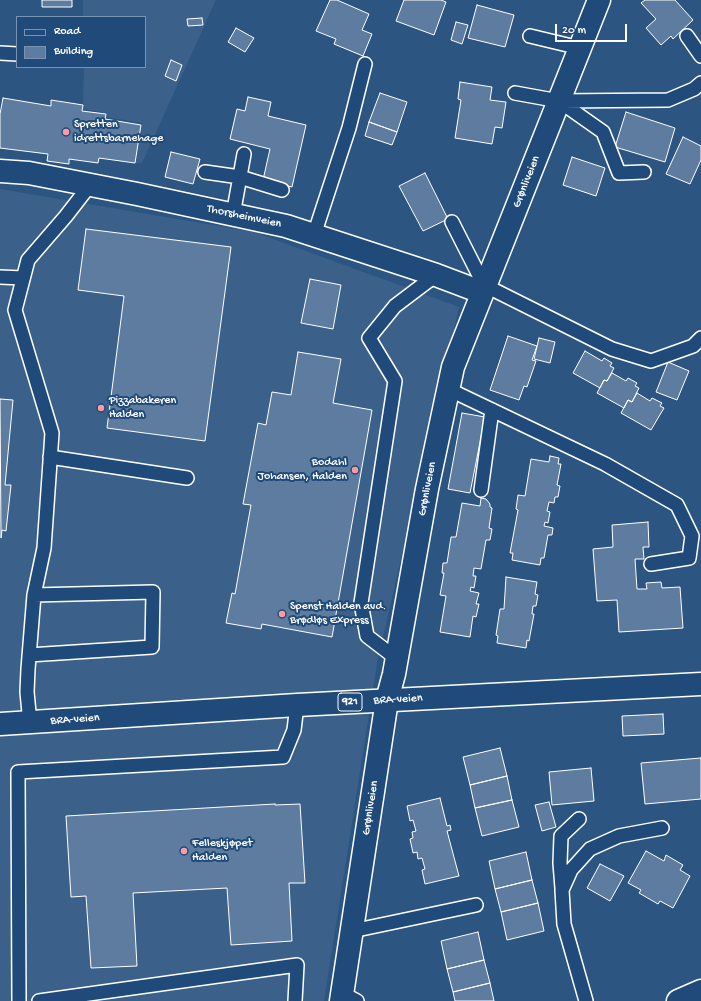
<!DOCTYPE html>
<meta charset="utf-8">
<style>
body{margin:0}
#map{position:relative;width:701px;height:1001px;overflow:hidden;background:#2c5582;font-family:"Gochi Hand",sans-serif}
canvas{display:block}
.legend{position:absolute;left:16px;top:16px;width:130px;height:52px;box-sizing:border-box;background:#1f4a7a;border:1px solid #7992af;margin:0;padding:5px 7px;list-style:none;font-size:12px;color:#fff}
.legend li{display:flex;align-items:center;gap:8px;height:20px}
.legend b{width:20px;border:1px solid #7992af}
.scale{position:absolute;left:555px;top:24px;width:72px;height:18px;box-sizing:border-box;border:2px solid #fff;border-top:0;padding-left:5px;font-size:12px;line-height:14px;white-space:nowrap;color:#fff;-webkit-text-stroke:3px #1f4a7a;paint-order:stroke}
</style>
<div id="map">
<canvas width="701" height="1001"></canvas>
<ul class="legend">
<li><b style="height:5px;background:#1f4a7a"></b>Road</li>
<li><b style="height:11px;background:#5e7c9f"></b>Building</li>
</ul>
<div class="scale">20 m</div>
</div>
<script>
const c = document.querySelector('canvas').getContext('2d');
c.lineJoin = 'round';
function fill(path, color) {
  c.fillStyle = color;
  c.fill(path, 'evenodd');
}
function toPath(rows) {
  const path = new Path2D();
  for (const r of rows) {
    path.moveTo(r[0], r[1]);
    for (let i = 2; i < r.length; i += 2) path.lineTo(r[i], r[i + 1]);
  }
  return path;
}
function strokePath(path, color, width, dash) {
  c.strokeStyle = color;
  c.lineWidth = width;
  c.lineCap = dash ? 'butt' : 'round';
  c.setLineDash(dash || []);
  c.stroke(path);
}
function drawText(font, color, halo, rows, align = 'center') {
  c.font = font + ' "Gochi Hand",sans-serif';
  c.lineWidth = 4;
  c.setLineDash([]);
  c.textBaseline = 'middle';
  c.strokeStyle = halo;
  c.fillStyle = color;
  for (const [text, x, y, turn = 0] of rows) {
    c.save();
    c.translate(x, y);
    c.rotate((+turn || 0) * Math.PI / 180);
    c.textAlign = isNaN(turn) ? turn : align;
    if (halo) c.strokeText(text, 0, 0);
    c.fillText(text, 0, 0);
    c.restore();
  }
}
const built = toPath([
 [83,0,216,0,142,163,136,163,142,123,106,117,107,113,83,109,84,67,145,67,145,17,83,17],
 [0,189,254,232,459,307,377,663,324,1001,0,1001]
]);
const building = toPath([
 [42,0,72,0,72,7,42,7,42,0],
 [330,0,337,0,369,14,362,30,372,34,363,56,334,44,336,39,316,31,330,0],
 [404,0,441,0,446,2,434,35,396,21,404,0],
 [645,0,675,0,693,20,673,39,671,36,661,45,646,28,656,19,641,3,645,0],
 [477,5,514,15,505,47,468,38,477,5],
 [202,18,203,25,188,26,187,19,202,18],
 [456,22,468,25,462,44,451,40,456,22],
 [236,28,254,38,245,52,228,42,236,28],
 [171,60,182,65,176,81,165,76,171,60],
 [460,82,492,87,490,100,506,102,502,128,495,127,492,144,455,138,461,100,458,99,460,82],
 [380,93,407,102,397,132,369,122,380,93],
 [248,97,271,102,268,116,306,125,292,187,263,180,270,149,230,139,237,109,245,111,248,97],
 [3,98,51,106,51,100,83,105,82,111,106,114,105,119,141,125,135,163,99,158,98,163,69,159,69,164,47,161,48,154,0,148,0,114,3,98],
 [626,112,675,128,665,162,615,147,626,112],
 [369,122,397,132,392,145,365,136,369,122],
 [683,137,701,146,701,160,690,184,666,174,683,137],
 [171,152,200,159,193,184,165,177,171,152],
 [572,157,605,168,596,196,563,185,572,157],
 [425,173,448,219,423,231,399,186,425,173],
 [86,229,231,247,205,441,107,428,124,296,78,290,86,229],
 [310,279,341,285,333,329,301,323,310,279],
 [508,336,537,346,532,360,536,361,527,387,524,386,519,400,490,390,508,336],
 [539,338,555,342,550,363,534,359,539,338],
 [585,351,602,361,604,358,612,363,610,366,614,368,607,381,604,380,600,388,573,373,585,351],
 [298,352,341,359,333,403,372,410,332,637,262,624,261,629,226,623,232,593,235,594,251,505,243,504,258,423,266,425,272,392,291,395,298,352],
 [668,362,689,371,677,400,656,392,668,362],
 [612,373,626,381,628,378,637,383,635,386,639,388,632,402,628,400,624,408,597,393,604,380,607,381,612,373],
 [637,393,650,401,652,398,662,403,660,406,664,408,651,430,621,413,628,400,632,402,637,393],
 [0,399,13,400,5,485,11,485,6,531,2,530,1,538,0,399],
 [462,413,485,417,470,493,448,489,462,413],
 [550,456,559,458,558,464,561,464,557,485,560,486,558,497,555,497,554,503,549,502,547,511,550,512,548,523,545,522,544,526,553,528,552,535,548,535,544,558,541,558,540,565,512,560,513,553,510,553,518,510,516,509,518,495,525,496,531,459,549,462,550,456],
 [481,498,486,499,490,504,490,507,492,508,489,528,492,529,490,540,486,540,481,569,474,568,473,576,476,576,474,588,471,587,470,591,479,593,476,604,479,604,476,617,473,616,470,637,440,632,446,596,440,595,444,573,442,573,443,563,447,563,451,537,456,537,462,503,480,506,481,498],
 [648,522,649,547,643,547,644,559,635,559,637,589,647,589,646,583,661,582,662,588,680,587,683,628,619,632,617,600,597,601,593,549,613,547,612,525,648,522],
 [506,577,537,582,535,594,538,595,536,606,533,606,532,614,534,614,529,641,527,640,526,648,497,643,498,636,496,635,500,609,504,609,506,577],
 [663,714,664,734,623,736,622,716,663,714],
 [500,748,507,776,470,785,463,757,500,748],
 [701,758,701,799,645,804,641,763,701,758],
 [591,768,594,801,552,805,549,772,591,768],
 [507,776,512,800,475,808,470,785,507,776],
 [440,798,447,826,450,825,451,830,447,831,459,876,425,884,422,870,425,869,422,858,418,859,417,852,413,853,410,839,413,838,412,832,416,831,413,820,410,821,407,806,440,798],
 [512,800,519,827,482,836,475,808,512,800],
 [549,802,556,827,542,831,535,805,549,802],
 [275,804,275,805,300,804,305,883,289,883,292,941,231,945,227,888,133,893,137,966,91,968,86,896,71,897,66,816,275,804],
 [646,851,664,861,666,855,683,865,680,870,690,876,673,908,660,901,658,904,639,893,641,890,628,883,646,851],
 [526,852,532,880,495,889,489,861,526,852],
 [600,864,624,876,610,901,587,888,600,864],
 [532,880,538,903,501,912,495,889,532,880],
 [538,903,544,931,507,940,501,912,538,903],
 [478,932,484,960,447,969,441,941,478,932],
 [484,960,490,983,453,992,447,969,484,960],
 [490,983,494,1001,455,1001,453,992,490,983]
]);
const service = toPath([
 [530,36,580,48],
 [687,36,701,56],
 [0,53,17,54],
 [515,93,559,101,668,100,694,89,701,83],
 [559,101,603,132,619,173,644,172],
 [205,172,240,177,282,190],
 [233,215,244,154],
 [452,222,484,285,612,349,651,361,693,346,701,338],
 [314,235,349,128,365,64],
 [0,277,23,278],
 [448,389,605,464,677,505,692,536,689,558,651,564],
 [50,457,187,478],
 [481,490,492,410],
 [29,655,152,647,153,592,34,595],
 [397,659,367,636,361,603,395,381,369,338,395,306,436,275],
 [30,723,27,692,28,669,34,595,44,548,52,433,15,310,28,260,66,216,90,185],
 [562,888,560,863,561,836,579,819],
 [352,931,476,905],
 [342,993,357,1001],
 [19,1001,18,772,283,757,294,730,297,705],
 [39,1001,297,965,295,1001],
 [586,1001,564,924,562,890,571,870,590,849,619,836,662,828]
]);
const minor = toPath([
 [0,171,29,173,137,194,286,226,436,275,481,292],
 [341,1001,387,700,394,674,427,489,453,367,599,0]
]);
const primary = toPath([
 [0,724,297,705,701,684],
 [678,1001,701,991]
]);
const markers = [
 [66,132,4,"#ff9aa2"],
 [101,408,4,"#ff9aa2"],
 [355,470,4,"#ff9aa2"],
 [282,614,4,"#ff9aa2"],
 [184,851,4,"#ff9aa2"]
];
const shields = [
 [350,702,24]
];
const shieldNames = [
 ["921",350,702]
];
const poiNames = [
 ["Spretten",74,125],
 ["idrettsbarnehage",74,139],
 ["Pizzabakeren",109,401],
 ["Halden",109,415],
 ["Bodahl",347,463,"right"],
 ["Johansen, Halden",347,477,"right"],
 ["Spenst Halden avd.",290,607],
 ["Brødløs Express",290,621],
 ["Felleskjøpet",192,844],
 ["Halden",192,858]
];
const streetNames = [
 ["Grønliveien",527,182,-68],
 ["Thorsheimveien",244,217,12],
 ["Grønliveien",428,489,-79],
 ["BRA-veien",398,700,-3],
 ["BRA-veien",75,720,-4],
 ["Grønliveien",371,808,-81]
];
fill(built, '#3b618b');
fill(building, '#5e7c9f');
strokePath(building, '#fff', 1);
strokePath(service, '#fff', 16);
strokePath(minor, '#fff', 25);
strokePath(primary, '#fff', 25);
strokePath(service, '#1f4a7a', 13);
strokePath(minor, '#1f4a7a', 22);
strokePath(primary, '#1f4a7a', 22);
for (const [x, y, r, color] of markers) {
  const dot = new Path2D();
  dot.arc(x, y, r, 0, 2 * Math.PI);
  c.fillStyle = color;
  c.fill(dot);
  strokePath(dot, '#1f4a7a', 1.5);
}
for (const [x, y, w] of shields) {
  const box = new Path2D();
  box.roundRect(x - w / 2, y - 9, w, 18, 3);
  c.fillStyle = '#1f4a7a';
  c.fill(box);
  strokePath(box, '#fff', 1);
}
drawText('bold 11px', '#fff', null, shieldNames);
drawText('12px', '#fff', '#1f4a7a', poiNames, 'left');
drawText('12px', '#fff', '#1f4a7a', streetNames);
</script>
